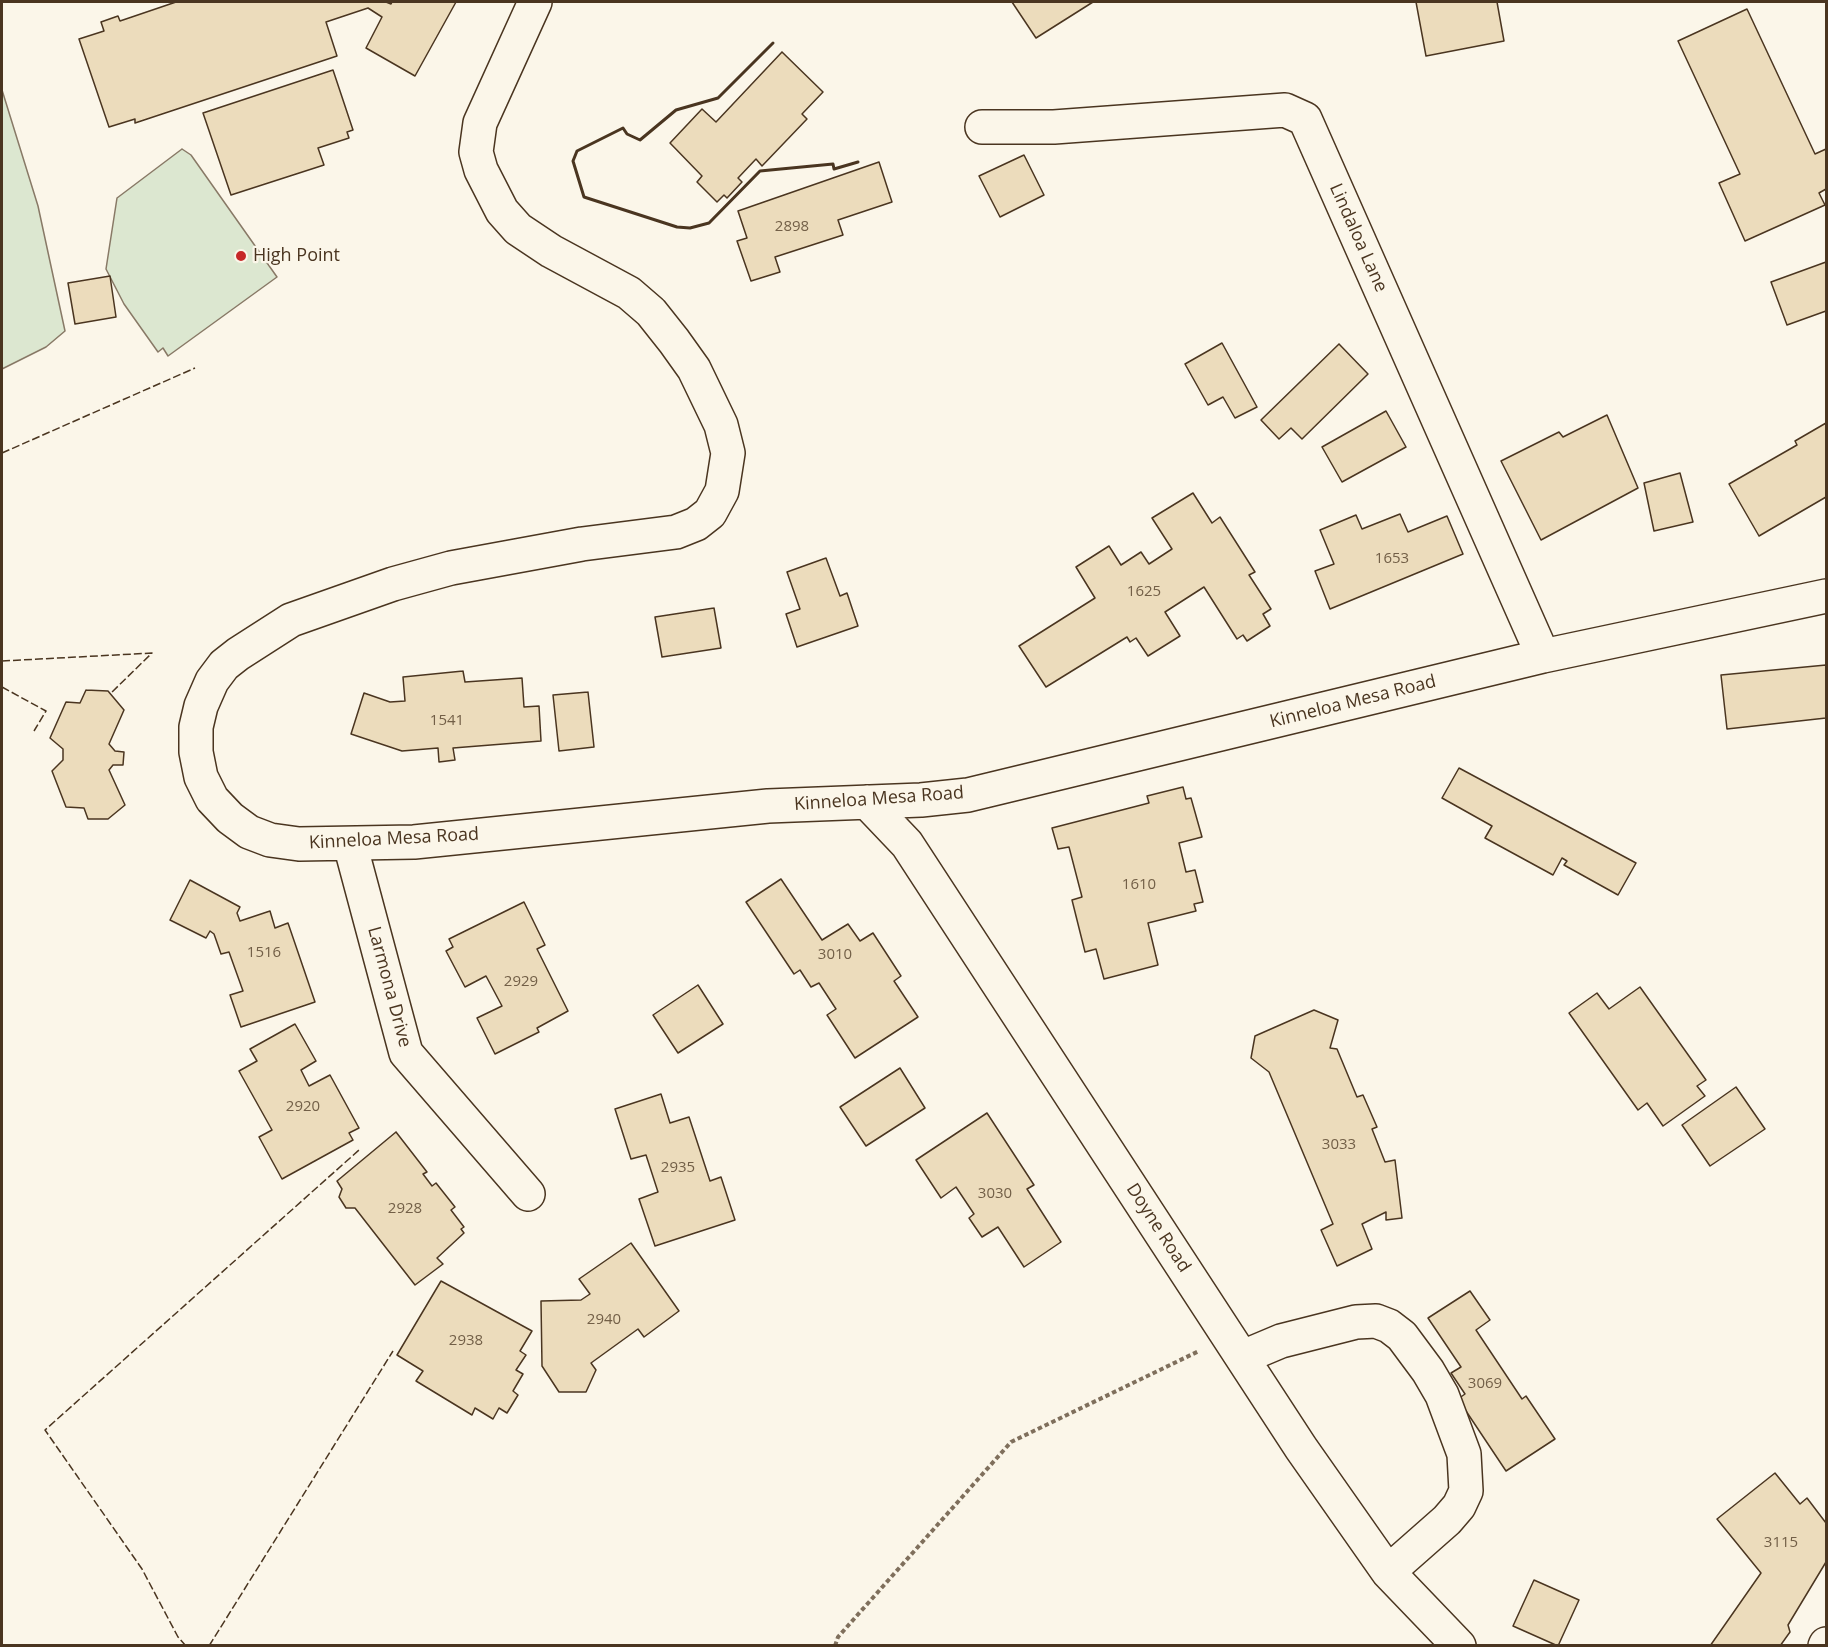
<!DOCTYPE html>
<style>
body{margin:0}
#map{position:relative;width:1828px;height:1647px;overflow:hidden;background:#fbf6e9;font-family:"Open Sans",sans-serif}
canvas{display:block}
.frame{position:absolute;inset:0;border:3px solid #4a3520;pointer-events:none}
</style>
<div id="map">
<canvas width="1828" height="1647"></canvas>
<div class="frame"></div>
</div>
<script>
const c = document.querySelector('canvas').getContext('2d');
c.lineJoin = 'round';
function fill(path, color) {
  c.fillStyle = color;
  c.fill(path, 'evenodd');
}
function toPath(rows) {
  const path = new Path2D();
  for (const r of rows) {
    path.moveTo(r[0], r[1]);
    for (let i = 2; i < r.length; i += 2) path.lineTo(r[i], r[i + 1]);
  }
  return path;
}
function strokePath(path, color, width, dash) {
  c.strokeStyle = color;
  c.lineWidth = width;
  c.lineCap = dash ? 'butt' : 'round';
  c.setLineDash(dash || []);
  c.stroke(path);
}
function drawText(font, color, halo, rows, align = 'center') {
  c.font = font + ' "Open Sans",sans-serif';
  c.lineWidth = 4.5;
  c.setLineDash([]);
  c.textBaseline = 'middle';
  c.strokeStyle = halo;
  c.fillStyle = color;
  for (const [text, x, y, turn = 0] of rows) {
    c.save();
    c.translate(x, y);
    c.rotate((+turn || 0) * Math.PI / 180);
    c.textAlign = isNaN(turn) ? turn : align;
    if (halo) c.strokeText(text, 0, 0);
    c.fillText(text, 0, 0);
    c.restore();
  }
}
const green = toPath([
 [2,90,38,206,65,331,46,347,2,369,2,90],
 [182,149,191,155,277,277,168,356,163,348,158,352,124,304,106,269,117,198,182,149]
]);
const building = toPath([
 [176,2,386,2,391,4,392,2,456,2,415,76,366,48,382,17,368,8,326,22,337,56,135,123,135,119,109,127,79,39,104,31,101,22,118,16,120,21,176,2],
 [1012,2,1093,2,1036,38,1012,2],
 [1416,2,1497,2,1504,41,1426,56,1416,2],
 [1747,9,1815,154,1826,149,1826,189,1819,193,1825,205,1745,241,1719,183,1740,174,1678,41,1747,9],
 [782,52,823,92,802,114,807,119,762,166,756,159,738,178,742,182,727,198,724,195,717,202,697,182,702,176,670,143,702,109,716,122,782,52],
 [333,70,353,130,347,132,349,138,318,148,324,165,231,195,203,113,333,70],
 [1024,155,1044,195,1000,217,979,176,1024,155],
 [879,162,892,202,838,220,843,235,775,257,780,272,751,281,737,241,747,238,738,211,879,162],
 [1826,262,1826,311,1787,325,1771,282,1826,262],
 [110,276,116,317,75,324,68,283,110,276],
 [1222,343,1257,407,1235,418,1223,397,1208,405,1185,364,1222,343],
 [1339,344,1368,374,1302,439,1291,428,1279,439,1261,420,1339,344],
 [1386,411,1406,447,1342,482,1322,447,1386,411],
 [1607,415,1638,488,1541,540,1501,461,1559,432,1563,437,1607,415],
 [1826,423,1826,497,1759,536,1729,484,1797,445,1795,441,1826,423],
 [1680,473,1693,522,1654,531,1644,483,1680,473],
 [1193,493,1212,523,1220,517,1255,572,1249,575,1271,609,1263,614,1270,626,1247,641,1243,635,1237,639,1204,587,1165,612,1180,636,1148,656,1136,638,1130,642,1127,637,1046,687,1019,646,1095,598,1076,567,1109,546,1121,565,1141,552,1149,564,1172,549,1152,518,1193,493],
 [1400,514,1408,532,1447,516,1463,554,1330,609,1315,571,1334,564,1320,530,1356,515,1362,529,1400,514],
 [826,558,840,596,847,593,858,626,797,647,786,614,800,609,787,572,826,558],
 [714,608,721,648,662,657,655,617,714,608],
 [1826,665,1826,718,1727,729,1721,675,1826,665],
 [463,671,465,682,522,678,524,707,539,706,541,741,453,748,455,760,439,762,438,748,402,751,351,734,364,693,390,702,405,701,403,677,463,671],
 [86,690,108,691,124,710,109,744,115,751,124,752,123,765,113,765,109,770,125,805,108,819,88,819,84,808,66,807,52,771,63,760,63,749,50,738,66,702,80,703,86,690],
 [588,692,594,747,559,751,553,695,588,692],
 [1459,768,1636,863,1618,895,1564,865,1567,861,1562,858,1553,875,1485,838,1492,826,1442,798,1459,768],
 [1183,787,1186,799,1191,798,1202,837,1179,843,1186,872,1195,870,1203,902,1194,904,1196,911,1148,923,1158,965,1104,979,1096,949,1085,952,1072,900,1082,897,1069,847,1058,849,1052,828,1149,803,1147,796,1183,787],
 [781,879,822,940,848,924,860,941,873,933,901,976,894,981,918,1017,855,1058,827,1015,836,1009,819,983,811,987,800,970,794,974,746,902,781,879],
 [190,880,240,907,237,913,240,921,270,911,275,928,288,923,315,1002,241,1027,230,995,243,991,229,952,221,954,214,934,210,931,206,938,170,920,190,880],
 [524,902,545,945,537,949,568,1011,537,1028,539,1032,495,1054,477,1018,502,1006,486,976,465,987,446,951,453,947,449,939,524,902],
 [698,985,723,1024,678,1053,653,1015,698,985],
 [1640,987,1706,1080,1697,1086,1705,1096,1663,1126,1647,1103,1638,1110,1569,1013,1597,993,1609,1009,1640,987],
 [1314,1010,1338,1020,1330,1048,1337,1049,1357,1097,1363,1095,1377,1127,1372,1129,1385,1162,1395,1160,1402,1218,1386,1220,1386,1212,1362,1224,1372,1249,1337,1266,1321,1230,1333,1224,1269,1072,1251,1058,1255,1036,1314,1010],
 [295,1024,316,1061,301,1070,309,1086,330,1075,359,1128,349,1133,353,1140,282,1179,259,1137,272,1130,239,1071,257,1061,250,1049,295,1024],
 [900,1068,925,1108,866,1146,840,1107,900,1068],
 [1736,1087,1765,1129,1710,1166,1682,1125,1736,1087],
 [661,1094,670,1123,689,1117,710,1181,721,1177,735,1220,655,1246,639,1199,658,1192,646,1155,631,1159,615,1109,661,1094],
 [987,1113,1034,1185,1027,1189,1061,1242,1024,1267,998,1227,982,1237,969,1218,974,1214,956,1187,941,1198,916,1160,987,1113],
 [396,1132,427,1172,423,1174,432,1186,436,1183,455,1207,451,1210,464,1227,461,1229,464,1233,437,1258,443,1264,415,1285,355,1208,346,1208,339,1197,342,1189,337,1181,396,1132],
 [631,1243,679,1311,644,1337,638,1329,591,1363,596,1370,586,1392,559,1392,542,1366,541,1301,581,1300,590,1294,579,1279,631,1243],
 [441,1281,532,1331,520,1351,526,1355,516,1370,523,1374,513,1391,518,1395,507,1413,499,1408,493,1419,475,1408,472,1415,416,1381,423,1371,397,1355,441,1281],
 [1470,1291,1490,1320,1476,1330,1522,1399,1526,1396,1555,1439,1506,1471,1458,1399,1465,1394,1451,1373,1461,1367,1428,1318,1470,1291],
 [1775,1473,1800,1504,1807,1498,1826,1523,1826,1562,1788,1625,1790,1632,1780,1646,1710,1646,1761,1573,1717,1519,1775,1473],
 [1534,1580,1579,1600,1558,1646,1513,1626,1534,1580]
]);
const path = toPath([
 [835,1646,838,1637,1011,1442,1199,1351]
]);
const minor = toPath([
 [535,2,480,123,476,152,481,170,502,211,518,229,551,251,629,293,651,312,674,341,694,369,721,425,728,453,722,491,710,513,696,524,676,532,582,544,451,568,393,584,291,620,238,654,224,665,212,681,201,706,196,727,196,752,201,777,212,799,230,818,249,832,270,840,299,844,414,842,768,806,921,800,968,795,1543,656,1826,596],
 [982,127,1054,127,1285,110,1305,119,1543,656],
 [867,802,907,844,1301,1448,1388,1572,1459,1646],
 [350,844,406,1053,528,1194],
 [1243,1357,1281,1341,1356,1322,1376,1321,1389,1326,1402,1336,1428,1371,1442,1395,1464,1454,1466,1491,1459,1506,1447,1520,1388,1572],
 [1825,1646,1826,1644]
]);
const fence = toPath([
 [2,453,195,368],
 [2,661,152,653,110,694],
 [2,687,46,711,34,731],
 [186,1646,178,1637,142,1569,45,1430,359,1150],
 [209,1646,393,1351]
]);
const wall = toPath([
 [773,43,718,98,676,110,640,140,627,134,623,128,577,151,573,161,584,197,677,227,690,228,709,223,760,171,833,164,834,169,858,162]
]);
const markers = [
 [241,256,6,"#c62828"]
];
const numberNames = [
 ["2898",792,227],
 ["1653",1392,559],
 ["1625",1144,592],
 ["1541",447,721],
 ["1610",1139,885],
 ["1516",264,953],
 ["3010",835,955],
 ["2929",521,982],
 ["2920",303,1107],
 ["3033",1339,1145],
 ["2935",678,1168],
 ["3030",995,1194],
 ["2928",405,1209],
 ["2940",604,1320],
 ["2938",466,1341],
 ["3069",1485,1384],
 ["3115",1781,1543]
];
const streetNames = [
 ["Lindaloa Lane",1358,238,66],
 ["Kinneloa Mesa Road",1353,702,-14],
 ["Kinneloa Mesa Road",879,799,-4],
 ["Kinneloa Mesa Road",394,839,-3],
 ["Larmona Drive",389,987,75],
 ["Doyne Road",1158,1228,57]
];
const poiNames = [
 ["High Point",253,256]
];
fill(green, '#dce7d0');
strokePath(green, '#887966', 1.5);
fill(building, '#ecdcbc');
strokePath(building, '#4a3520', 1.5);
strokePath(minor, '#4a3520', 36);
strokePath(path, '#7f6f5c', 4, [4.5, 3]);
strokePath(minor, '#fbf6e9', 33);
strokePath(fence, '#4a3520', 1.5, [8, 3]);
strokePath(wall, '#4a3520', 3);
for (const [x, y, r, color] of markers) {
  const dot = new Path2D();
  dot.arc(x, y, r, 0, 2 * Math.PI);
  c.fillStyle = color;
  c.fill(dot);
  strokePath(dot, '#fbf6e9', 2);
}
drawText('15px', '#725f47', null, numberNames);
drawText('18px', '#4a3520', '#fbf6e9', streetNames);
drawText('18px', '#4a3520', '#fbf6e9', poiNames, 'left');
</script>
